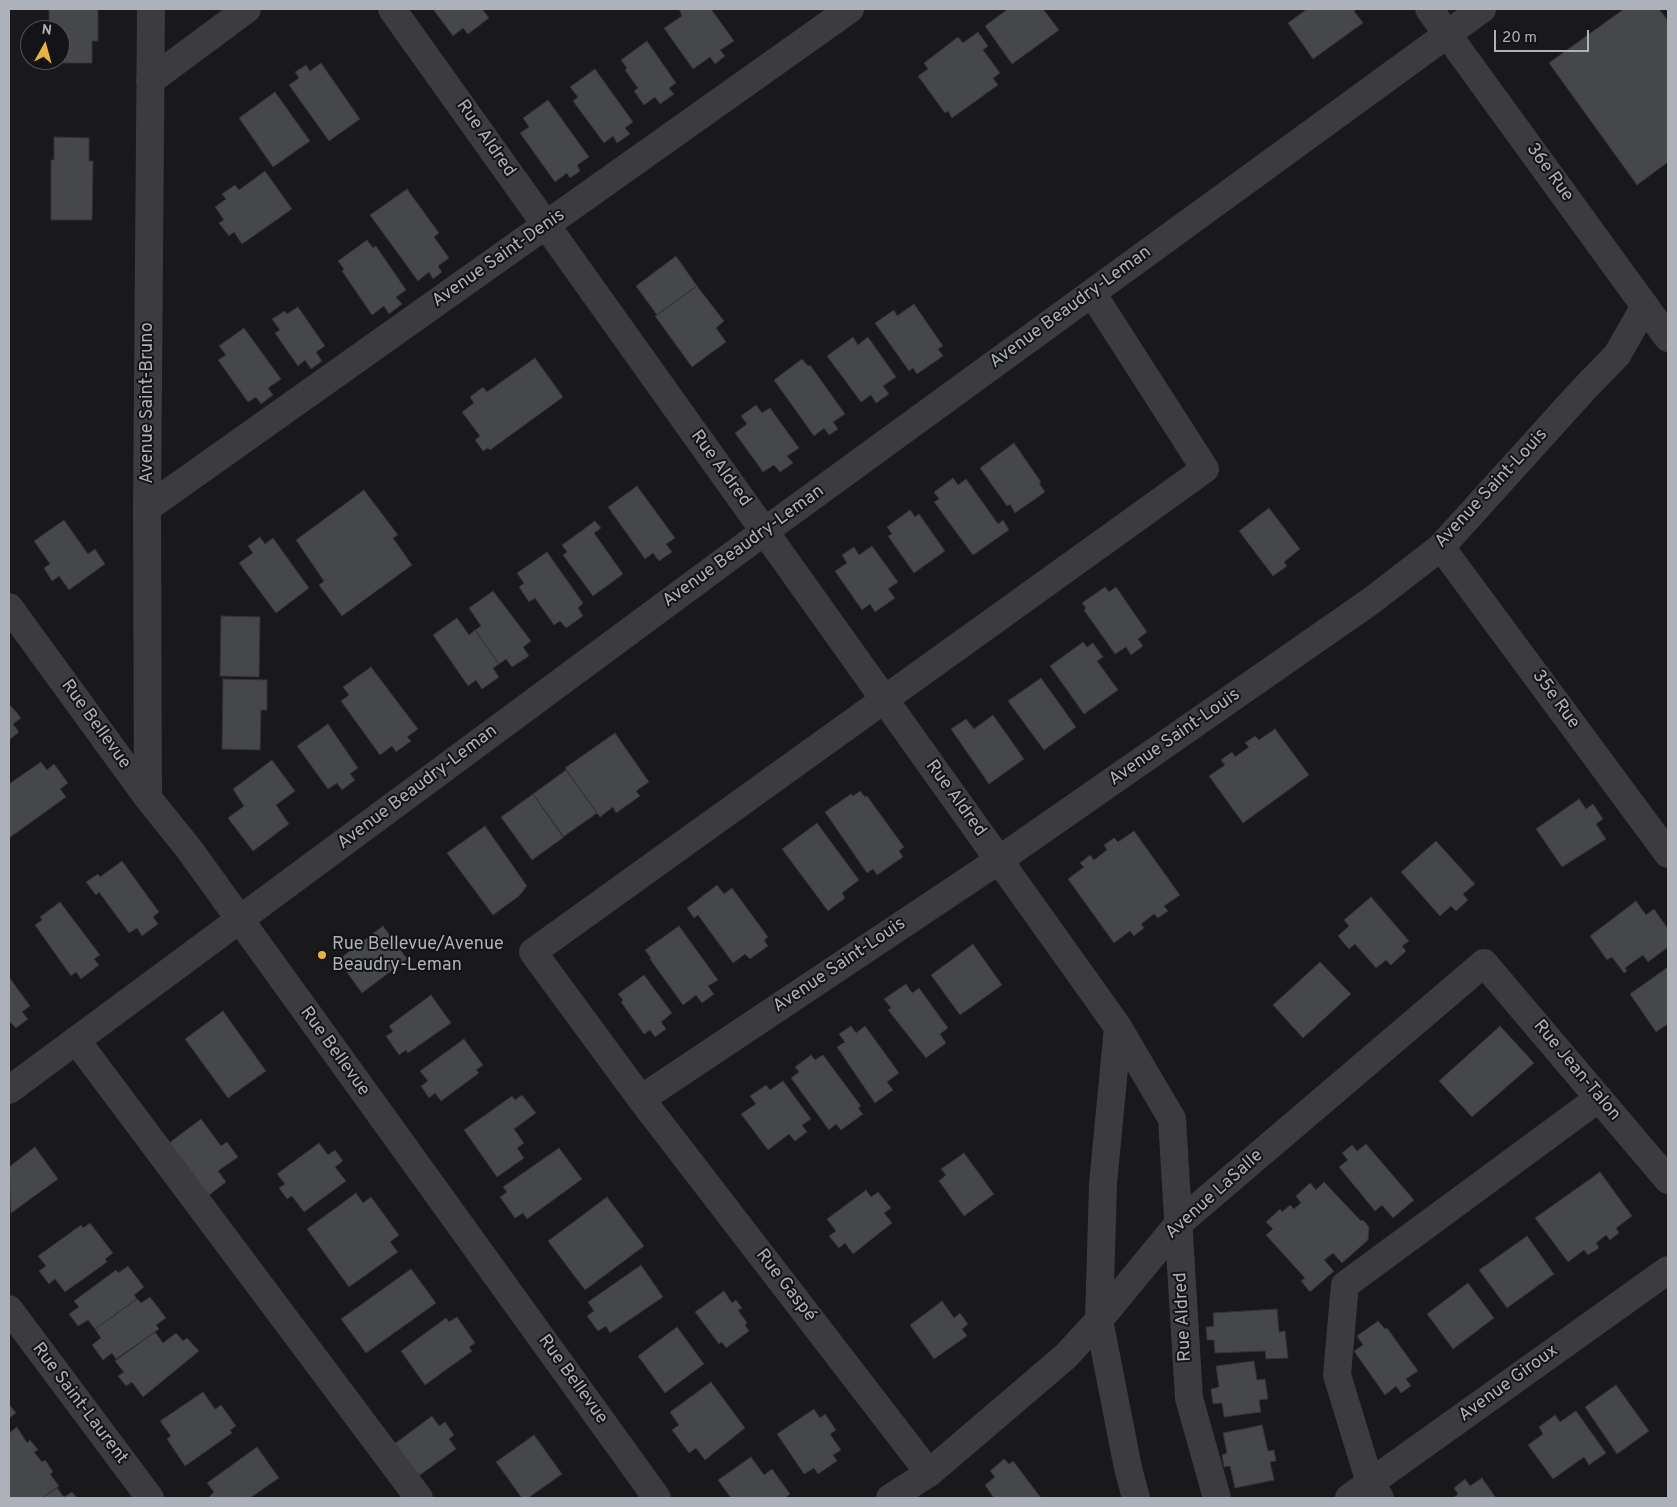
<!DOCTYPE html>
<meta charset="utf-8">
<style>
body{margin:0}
#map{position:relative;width:1677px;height:1507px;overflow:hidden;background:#19191b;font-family:Overpass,sans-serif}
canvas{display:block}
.frame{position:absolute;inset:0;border:10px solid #adb1ba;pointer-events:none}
.north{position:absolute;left:20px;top:20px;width:50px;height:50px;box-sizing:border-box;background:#141416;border:1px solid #515358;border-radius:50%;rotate:7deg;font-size:14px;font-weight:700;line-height:20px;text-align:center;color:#adb1ba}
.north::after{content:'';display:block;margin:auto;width:18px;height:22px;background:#e7b245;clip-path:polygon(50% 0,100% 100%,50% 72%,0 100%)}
.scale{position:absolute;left:1494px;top:30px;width:95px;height:22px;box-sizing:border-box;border:2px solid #adb1ba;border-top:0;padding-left:6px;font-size:15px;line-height:18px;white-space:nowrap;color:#adb1ba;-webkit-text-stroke:4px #141416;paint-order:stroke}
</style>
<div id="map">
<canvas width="1677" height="1507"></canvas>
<div class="frame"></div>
<div class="north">N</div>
<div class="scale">20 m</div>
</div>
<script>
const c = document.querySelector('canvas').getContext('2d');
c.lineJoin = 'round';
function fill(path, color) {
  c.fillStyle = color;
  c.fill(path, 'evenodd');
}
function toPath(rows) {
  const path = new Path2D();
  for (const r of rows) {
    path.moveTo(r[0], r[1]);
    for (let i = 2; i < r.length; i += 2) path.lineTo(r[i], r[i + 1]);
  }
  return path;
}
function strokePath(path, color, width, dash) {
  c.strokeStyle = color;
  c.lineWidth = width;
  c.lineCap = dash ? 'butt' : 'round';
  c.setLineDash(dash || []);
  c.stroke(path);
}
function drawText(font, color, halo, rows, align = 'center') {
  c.font = font + ' Overpass,sans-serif';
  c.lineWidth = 4;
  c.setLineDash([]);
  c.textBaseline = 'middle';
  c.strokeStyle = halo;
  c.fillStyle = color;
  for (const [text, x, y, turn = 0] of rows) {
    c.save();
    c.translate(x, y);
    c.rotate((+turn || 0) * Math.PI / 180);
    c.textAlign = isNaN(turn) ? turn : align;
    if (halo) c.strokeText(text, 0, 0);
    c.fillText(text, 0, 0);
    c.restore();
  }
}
const building = toPath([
 [49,9,98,9,98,41,92,41,92,63,49,63,49,60,60,60,60,30,49,30,49,9],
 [433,9,482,9,489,18,468,34,463,28,453,36,433,9],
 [679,9,711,9,734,41,720,50,725,56,715,64,710,57,693,69,664,28,682,16,679,9],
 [1008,9,1043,9,1059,30,1012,64,985,26,1008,9],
 [1307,9,1357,9,1354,11,1363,23,1313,59,1288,23,1307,9],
 [1624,9,1659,9,1668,21,1668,162,1637,185,1549,63,1624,9],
 [978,32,988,46,983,50,1000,73,993,78,998,85,952,118,948,111,945,113,918,76,928,69,924,63,958,37,963,43,978,32],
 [647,41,676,83,669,88,674,94,660,104,655,97,644,105,634,91,638,88,625,70,627,68,621,60,647,41],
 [321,63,360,119,329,141,289,85,299,78,295,72,306,65,310,71,321,63],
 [595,69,633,122,625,128,630,134,617,143,613,136,604,143,573,101,578,97,570,87,595,69],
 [275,92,310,141,273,167,239,118,275,92],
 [548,100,589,157,577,165,580,171,570,178,567,173,555,182,520,133,529,127,523,118,548,100],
 [54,137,89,138,89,161,93,161,92,220,51,220,51,160,54,160,54,137],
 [265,171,292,209,242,244,234,232,229,236,219,223,224,220,215,207,226,199,222,194,235,185,239,190,265,171],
 [407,189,439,233,434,237,449,258,438,266,442,272,433,279,429,272,418,281,370,215,407,189],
 [367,240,373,248,376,246,406,290,396,297,402,304,389,314,384,306,372,315,342,271,344,269,338,261,367,240],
 [676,256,697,286,657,315,636,286,676,256],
 [697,286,724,321,716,328,726,342,692,367,655,316,697,286],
 [914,304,943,346,938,349,943,356,917,374,913,368,909,371,875,323,894,310,897,316,914,304],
 [298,307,325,346,316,352,322,361,311,369,305,360,298,366,275,333,280,330,272,319,285,311,287,314,298,307],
 [244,328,281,379,268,388,273,395,261,404,256,397,248,402,218,360,226,355,219,346,244,328],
 [853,337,858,345,868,337,896,377,883,386,889,394,876,403,871,395,861,402,827,356,853,337],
 [535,358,563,397,490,450,488,448,483,451,475,440,480,436,462,412,474,403,470,397,483,387,487,392,535,358],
 [802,359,808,366,810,365,845,414,833,422,838,429,829,435,824,428,814,436,774,380,802,359],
 [756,405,762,413,770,408,799,448,787,456,793,463,780,472,774,465,763,472,735,433,747,424,741,416,756,405],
 [1014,443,1041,482,1039,483,1045,492,1015,513,1010,504,1007,506,980,468,1014,443],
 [953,478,958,485,966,479,998,524,1003,520,1009,530,973,555,934,502,939,499,934,492,953,478],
 [637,486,675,538,666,544,672,552,659,561,653,553,645,559,608,507,637,486],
 [364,490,398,535,393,538,412,565,342,616,319,585,324,581,296,540,364,490],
 [1269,508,1300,549,1284,562,1287,566,1273,576,1239,531,1269,508],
 [910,510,915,517,919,514,945,551,914,573,888,536,892,534,887,527,910,510],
 [64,520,88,554,95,549,105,564,69,590,59,576,52,581,44,568,50,564,34,541,64,520],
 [595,521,601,528,594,533,623,574,593,596,563,555,567,552,562,545,595,521],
 [260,537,265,544,273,538,309,588,276,613,239,563,253,553,248,546,260,537],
 [872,546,898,582,888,589,895,598,875,612,870,604,862,610,835,571,847,563,842,555,854,547,859,555,872,546],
 [547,552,583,603,578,608,583,616,566,628,560,621,554,625,535,598,529,602,519,587,524,583,517,573,547,552],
 [1105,587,1109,592,1116,587,1147,632,1138,639,1143,646,1131,655,1126,647,1115,654,1084,610,1086,608,1082,603,1105,587],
 [493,591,531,641,523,647,529,656,512,667,506,659,499,664,475,630,481,626,469,608,493,591],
 [221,616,260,617,259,677,220,676,221,616],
 [457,618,469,635,475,630,499,664,493,668,499,677,482,689,476,680,468,686,433,635,457,618],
 [1083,642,1087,647,1093,643,1103,657,1097,661,1118,690,1084,714,1050,666,1083,642],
 [371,667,418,729,407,737,411,741,396,752,392,746,380,755,341,701,349,695,343,687,371,667],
 [1041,678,1076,727,1044,750,1008,701,1041,678],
 [223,679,267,680,267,710,261,710,260,750,222,749,223,679],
 [11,706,21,718,13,724,19,732,9,740,9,708,11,706],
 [993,715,1024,759,989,784,951,729,966,719,974,729,993,715],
 [328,724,358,768,350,774,355,780,342,790,337,783,328,789,297,746,328,724],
 [1275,729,1309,775,1243,823,1209,776,1225,765,1221,760,1232,752,1235,757,1249,747,1245,743,1255,736,1259,740,1275,729],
 [615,733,649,782,636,791,640,796,616,813,613,807,600,817,565,768,615,733],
 [272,760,295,791,276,805,289,824,253,851,228,818,244,806,233,789,272,760],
 [41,762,47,770,54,764,68,783,60,789,66,797,9,838,9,784,41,762],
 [566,770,597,813,563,837,533,794,566,770],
 [860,791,865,797,867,796,904,847,899,851,903,857,877,875,873,869,867,873,825,812,851,794,853,796,860,791],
 [533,794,564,837,532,860,501,817,533,794],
 [1579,799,1586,809,1593,804,1603,819,1596,824,1606,839,1562,867,1536,829,1579,799],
 [817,823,859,880,842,893,845,898,828,911,782,849,817,823],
 [485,826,527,886,519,896,493,915,447,853,485,826],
 [1134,831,1180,895,1164,906,1168,911,1158,918,1154,914,1141,924,1144,928,1134,936,1130,931,1114,943,1068,879,1084,867,1080,863,1090,855,1094,860,1107,850,1104,845,1114,838,1118,842,1134,831],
 [1436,841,1475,884,1463,894,1468,900,1456,911,1451,906,1440,916,1401,872,1436,841],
 [122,861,159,912,153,917,158,924,142,936,137,928,129,933,99,892,96,895,86,882,98,874,100,877,122,861],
 [717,885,724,894,732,888,768,937,764,940,768,946,750,959,745,954,733,963,698,915,694,918,687,908,717,885],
 [1371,897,1409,941,1402,946,1406,951,1391,965,1386,960,1376,968,1355,944,1349,949,1338,936,1349,926,1344,920,1371,897],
 [1636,901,1646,915,1654,909,1668,929,1668,947,1648,962,1643,955,1625,968,1627,971,1624,973,1612,957,1607,960,1590,936,1636,901],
 [60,902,100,955,94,959,99,965,81,979,76,972,71,976,35,925,42,920,40,917,60,902],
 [383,926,407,959,362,993,338,960,383,926],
 [679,926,718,980,708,986,714,994,702,1003,696,995,683,1005,650,959,651,958,645,950,679,926],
 [973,944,1002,985,960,1015,931,975,973,944],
 [1320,962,1351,994,1303,1038,1273,1005,1320,962],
 [1668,967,1668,1024,1656,1032,1630,994,1668,967],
 [644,975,672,1013,661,1022,666,1029,655,1037,650,1030,644,1034,621,1002,623,1000,618,994,644,975],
 [9,977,30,1006,22,1012,28,1019,16,1028,9,1021,9,977],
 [906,984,912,993,919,988,948,1028,940,1034,946,1043,926,1058,888,1010,891,1008,884,999,906,984],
 [431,995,451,1023,408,1053,406,1050,399,1055,386,1036,393,1032,389,1026,431,995],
 [223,1011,266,1071,228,1098,185,1039,223,1011],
 [851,1026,856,1033,865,1026,899,1073,887,1082,893,1090,875,1103,837,1047,845,1042,839,1034,851,1026],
 [1500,1026,1534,1063,1472,1117,1439,1081,1500,1026],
 [464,1039,483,1065,476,1070,479,1073,441,1101,435,1093,429,1098,421,1086,428,1081,420,1071,464,1039],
 [811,1055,815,1060,823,1055,861,1106,858,1108,863,1114,841,1130,836,1124,829,1130,791,1078,799,1072,795,1067,811,1055],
 [783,1081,811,1119,802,1125,807,1132,795,1141,789,1134,768,1150,741,1114,756,1104,750,1096,766,1085,770,1090,783,1081],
 [522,1095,536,1113,514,1129,524,1143,517,1148,524,1158,497,1177,464,1130,512,1096,515,1100,522,1095],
 [201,1119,221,1146,227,1142,238,1157,218,1171,226,1182,204,1199,165,1146,201,1119],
 [319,1143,328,1155,335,1150,343,1161,335,1167,346,1181,304,1212,292,1196,287,1199,279,1188,285,1184,277,1174,319,1143],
 [1366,1144,1414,1200,1393,1218,1382,1205,1375,1211,1339,1167,1348,1160,1342,1153,1352,1145,1357,1151,1366,1144],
 [35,1147,58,1179,11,1213,9,1167,35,1147],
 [559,1148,582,1179,527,1219,523,1213,515,1218,500,1197,507,1192,503,1187,559,1148],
 [964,1153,994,1194,964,1216,939,1181,946,1175,941,1169,964,1153],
 [1600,1172,1632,1216,1616,1228,1619,1233,1610,1240,1606,1235,1596,1243,1599,1248,1588,1255,1584,1250,1568,1262,1535,1218,1600,1172],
 [1324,1182,1361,1221,1363,1220,1369,1227,1368,1240,1342,1263,1333,1253,1324,1260,1334,1271,1310,1292,1301,1281,1305,1278,1266,1235,1273,1229,1266,1222,1280,1209,1282,1212,1290,1205,1294,1209,1301,1203,1296,1196,1310,1183,1316,1190,1324,1182],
 [866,1190,871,1197,878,1192,891,1208,884,1213,892,1223,853,1254,845,1243,839,1248,829,1236,836,1231,827,1219,866,1190],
 [356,1193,363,1203,371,1197,399,1235,390,1242,398,1252,349,1287,307,1229,356,1193],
 [607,1197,644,1246,585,1290,548,1241,607,1197],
 [90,1223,113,1253,105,1259,107,1262,65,1292,55,1279,49,1284,39,1271,46,1266,38,1256,81,1225,83,1228,90,1223],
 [1527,1236,1554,1274,1507,1308,1479,1270,1527,1236],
 [641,1265,663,1297,610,1333,606,1326,598,1331,587,1316,594,1311,588,1302,641,1265],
 [128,1266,144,1287,134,1295,137,1299,95,1329,88,1320,78,1326,69,1314,79,1307,74,1301,116,1270,118,1273,128,1266],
 [411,1269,436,1303,366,1353,341,1319,411,1269],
 [1468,1283,1494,1318,1453,1349,1427,1314,1468,1283],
 [724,1291,732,1303,736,1300,742,1308,738,1310,747,1323,745,1325,749,1331,726,1348,722,1342,719,1344,695,1312,724,1291],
 [150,1297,166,1318,156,1325,159,1329,116,1359,112,1353,103,1360,92,1345,101,1338,95,1329,137,1299,141,1303,150,1297],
 [942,1301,954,1318,960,1313,968,1324,962,1329,967,1336,934,1359,910,1325,942,1301],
 [1277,1309,1279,1332,1285,1331,1288,1358,1266,1359,1265,1351,1215,1353,1214,1340,1207,1340,1206,1327,1214,1326,1213,1313,1277,1309],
 [457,1317,475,1343,469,1347,472,1351,425,1385,401,1351,446,1318,449,1322,457,1317],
 [1378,1321,1385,1329,1387,1328,1418,1371,1406,1379,1411,1386,1401,1393,1396,1386,1385,1395,1354,1351,1363,1345,1357,1336,1378,1321],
 [677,1327,704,1364,665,1393,638,1356,677,1327],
 [155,1332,163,1343,176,1333,183,1341,187,1338,199,1351,143,1397,132,1382,126,1386,118,1376,124,1372,115,1361,155,1332],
 [1254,1361,1257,1380,1265,1379,1268,1399,1259,1400,1261,1412,1224,1417,1222,1403,1213,1404,1211,1389,1219,1387,1216,1366,1254,1361],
 [711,1382,745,1428,705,1460,696,1448,689,1453,672,1430,679,1425,670,1412,711,1382],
 [1616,1385,1649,1431,1617,1454,1585,1407,1616,1385],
 [203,1392,215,1409,221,1405,236,1426,230,1430,232,1433,185,1466,167,1439,171,1436,160,1421,203,1392],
 [9,1404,16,1413,9,1418,9,1404],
 [814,1409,820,1418,825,1414,836,1430,830,1434,841,1450,833,1455,837,1461,818,1474,814,1468,804,1474,777,1434,814,1409],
 [1576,1411,1606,1453,1589,1465,1584,1457,1553,1479,1528,1445,1543,1434,1539,1427,1555,1415,1560,1422,1576,1411],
 [432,1416,439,1426,445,1422,454,1435,449,1439,456,1449,417,1477,393,1445,432,1416],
 [1262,1425,1268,1451,1274,1450,1276,1461,1270,1462,1274,1480,1235,1488,1230,1466,1224,1467,1222,1455,1227,1453,1223,1433,1262,1425],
 [17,1427,27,1443,30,1440,38,1450,34,1452,42,1462,45,1460,53,1472,50,1474,59,1486,42,1498,9,1498,9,1433,17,1427],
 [534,1435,562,1474,528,1498,522,1498,496,1462,534,1435],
 [257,1447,279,1478,250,1498,208,1498,214,1492,207,1483,257,1447],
 [751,1457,764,1475,772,1469,790,1494,785,1498,731,1498,718,1480,751,1457],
 [1004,1459,1009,1464,1013,1461,1041,1498,994,1498,985,1485,995,1477,990,1471,1004,1459],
 [1482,1478,1496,1498,1453,1498,1458,1494,1454,1488,1465,1479,1470,1486,1482,1478],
 [57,1488,64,1497,72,1492,77,1498,42,1498,57,1488]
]);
const minor = toPath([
 [392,9,1118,1027,1172,1119,1189,1398,1217,1498],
 [1429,9,1668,338],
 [150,81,247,9],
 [147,508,850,9],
 [1441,547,1668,854],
 [9,607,148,798,189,849,657,1498],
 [148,798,147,508,151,9],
 [1118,1027,1103,1184,1099,1320,1128,1468,1136,1498],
 [76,1040,419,1498],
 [9,1090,765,531,1482,9],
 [641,1099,999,860,1371,601,1441,547,1583,390,1617,355,1645,306],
 [9,1309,150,1498],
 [929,1473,641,1099,533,952,1205,469,1092,293],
 [890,1498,929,1473,1066,1356,1099,1320,1179,1223,1484,963,1668,1180],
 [1349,1498,1668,1270],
 [1380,1498,1370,1483,1337,1375,1345,1285,1599,1098]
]);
const markers = [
 [322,955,5,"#e7b245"]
];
const streetNames = [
 ["Rue Aldred",485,139,55],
 ["36e Rue",1549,173,54],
 ["Avenue Saint-Denis",499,259,-35],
 ["Avenue Beaudry-Leman",1071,308,-36],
 ["Avenue Saint-Bruno",148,403,-90],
 ["Rue Aldred",720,469,54],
 ["Avenue Saint-Louis",1492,489,-47],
 ["Avenue Beaudry-Leman",744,547,-36],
 ["35e Rue",1555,700,54],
 ["Rue Bellevue",95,725,54],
 ["Avenue Saint-Louis",1175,738,-35],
 ["Avenue Beaudry-Leman",418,788,-37],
 ["Rue Aldred",955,799,54],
 ["Avenue Saint-Louis",840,966,-34],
 ["Rue Bellevue",334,1052,54],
 ["Rue Jean-Talon",1576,1071,50],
 ["Avenue LaSalle",1215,1195,-42],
 ["Rue Gaspé",785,1286,52],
 ["Rue Aldred",1184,1317,-93],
 ["Rue Bellevue",572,1380,54],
 ["Avenue Giroux",1509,1384,-36],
 ["Rue Saint-Laurent",79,1404,53]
];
const poiNames = [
 ["Rue Bellevue/Avenue",332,945],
 ["Beaudry-Leman",332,966]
];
fill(building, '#46474b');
strokePath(building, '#343337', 1);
strokePath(minor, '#3b3b40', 28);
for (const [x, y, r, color] of markers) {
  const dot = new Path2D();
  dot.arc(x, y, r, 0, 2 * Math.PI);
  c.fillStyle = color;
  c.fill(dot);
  strokePath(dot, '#141416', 2);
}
drawText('18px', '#adb1ba', '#141416', streetNames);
drawText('18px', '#adb1ba', '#141416', poiNames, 'left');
</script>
